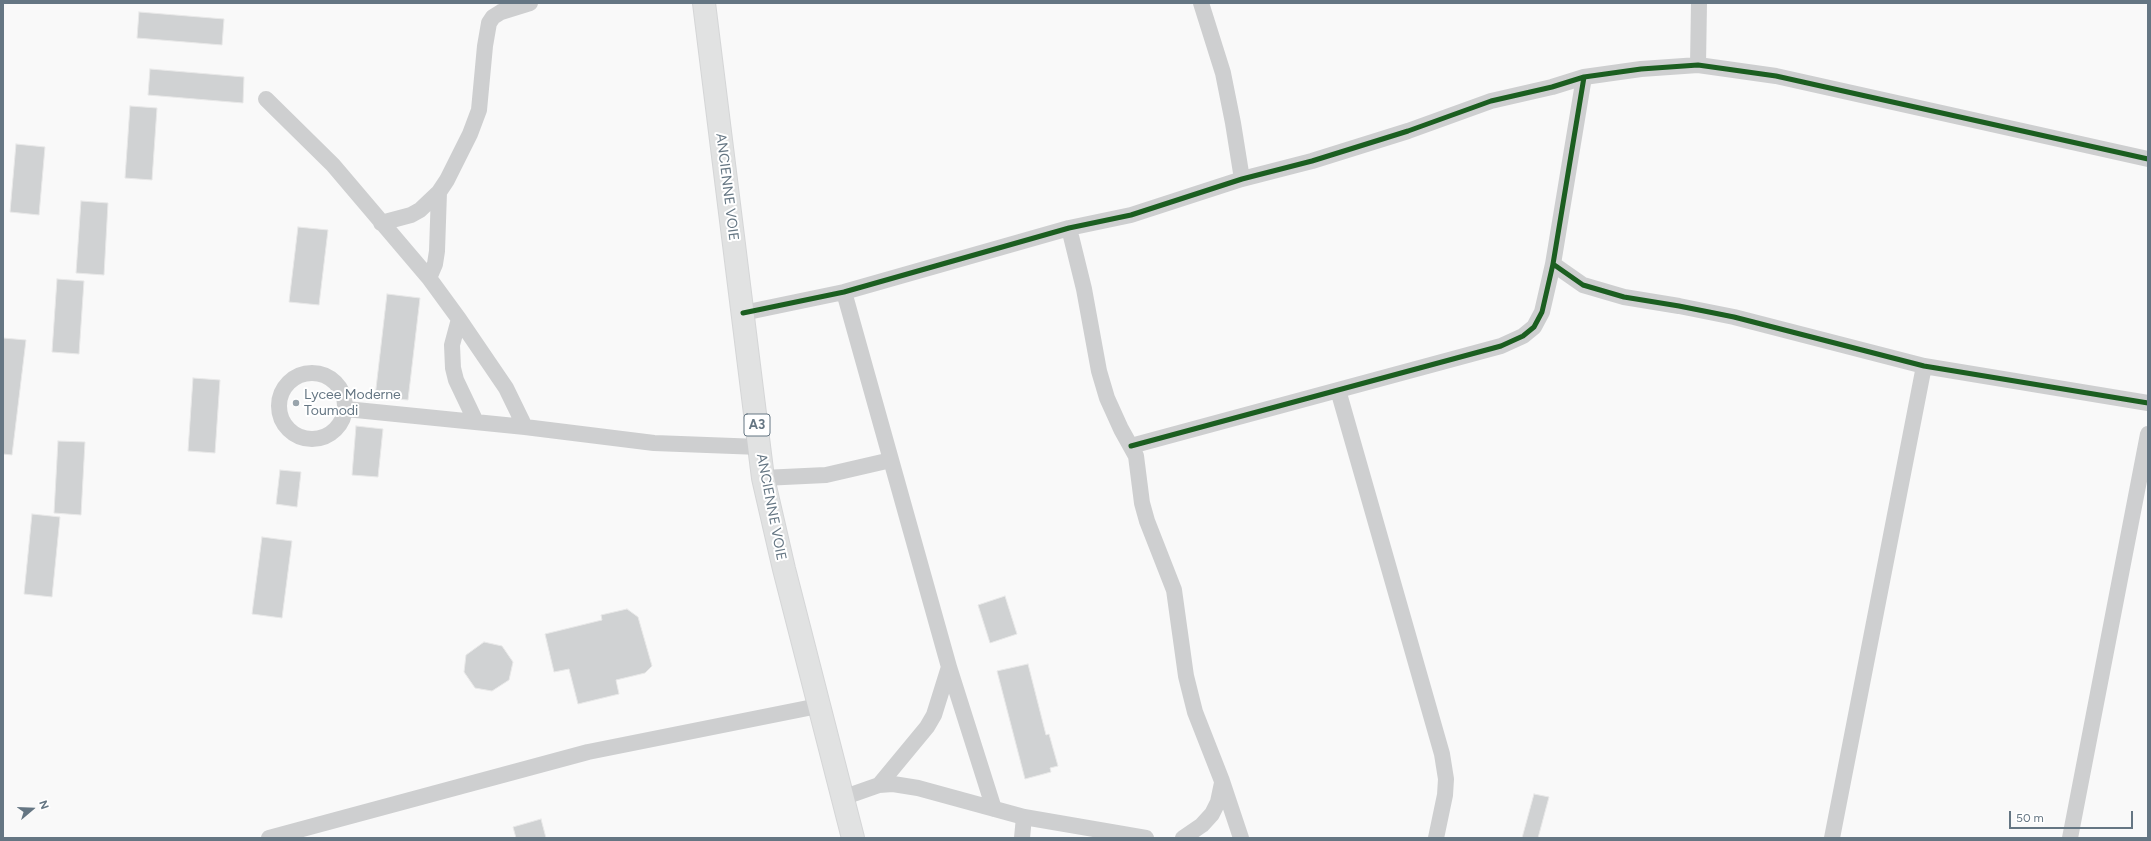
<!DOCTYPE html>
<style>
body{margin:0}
#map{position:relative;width:2151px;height:841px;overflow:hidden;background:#f9f9f9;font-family:Figtree,sans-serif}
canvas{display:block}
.frame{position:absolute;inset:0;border:4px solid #657683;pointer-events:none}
.north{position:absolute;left:12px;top:789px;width:40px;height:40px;-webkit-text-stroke:3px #fff;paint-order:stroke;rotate:71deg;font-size:11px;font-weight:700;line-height:16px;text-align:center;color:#657683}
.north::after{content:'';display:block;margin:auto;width:14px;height:18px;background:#657683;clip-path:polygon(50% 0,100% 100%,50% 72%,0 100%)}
.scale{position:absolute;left:2009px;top:811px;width:124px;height:18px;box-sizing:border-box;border:2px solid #657683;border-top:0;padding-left:5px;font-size:12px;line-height:14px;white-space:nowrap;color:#657683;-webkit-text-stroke:3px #fff;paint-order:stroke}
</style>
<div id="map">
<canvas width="2151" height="841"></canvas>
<div class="frame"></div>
<div class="north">N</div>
<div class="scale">50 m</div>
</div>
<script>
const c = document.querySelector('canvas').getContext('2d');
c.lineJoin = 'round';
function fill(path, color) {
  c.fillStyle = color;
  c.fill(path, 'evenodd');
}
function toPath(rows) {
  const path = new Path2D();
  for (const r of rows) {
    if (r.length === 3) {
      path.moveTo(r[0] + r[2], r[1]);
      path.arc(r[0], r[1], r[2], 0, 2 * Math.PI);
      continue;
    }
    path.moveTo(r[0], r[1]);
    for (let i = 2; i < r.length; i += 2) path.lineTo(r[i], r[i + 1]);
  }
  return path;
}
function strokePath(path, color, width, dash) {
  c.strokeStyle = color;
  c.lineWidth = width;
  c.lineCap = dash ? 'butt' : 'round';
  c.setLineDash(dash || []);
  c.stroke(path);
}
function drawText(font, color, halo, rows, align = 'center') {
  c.font = font + ' Figtree,sans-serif';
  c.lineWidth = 4;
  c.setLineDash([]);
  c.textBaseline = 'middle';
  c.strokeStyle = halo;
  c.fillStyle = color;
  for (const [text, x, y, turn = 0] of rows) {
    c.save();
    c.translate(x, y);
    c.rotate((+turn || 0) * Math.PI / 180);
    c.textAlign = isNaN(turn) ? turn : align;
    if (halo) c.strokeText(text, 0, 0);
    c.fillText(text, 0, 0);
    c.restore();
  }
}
const building = toPath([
 [139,12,224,19,222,45,137,38,139,12],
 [150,69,244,77,243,103,148,95,150,69],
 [130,106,157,108,152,180,125,178,130,106],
 [16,144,45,147,39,215,10,212,16,144],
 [81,201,108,203,104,275,76,273,81,201],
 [298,227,328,230,319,305,289,302,298,227],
 [57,279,84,281,79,354,52,352,57,279],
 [387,294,420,298,408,400,375,397,387,294],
 [3,338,26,340,12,455,3,454,3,338],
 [193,378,220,380,215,453,188,451,193,378],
 [356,426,383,429,378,477,352,475,356,426],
 [58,441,85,442,81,515,54,513,58,441],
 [280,470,301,472,297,507,276,504,280,470],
 [32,514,60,517,52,597,24,594,32,514],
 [262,537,292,541,282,618,252,614,262,537],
 [1005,596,1017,634,990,643,978,605,1005,596],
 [627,609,638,617,652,666,645,673,616,680,619,694,578,704,569,669,554,672,545,634,602,620,601,615,627,609],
 [484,642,502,646,513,662,509,680,492,691,475,688,464,672,466,655,484,642],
 [1028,664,1046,735,1049,734,1058,766,1050,768,1051,772,1025,779,997,671,1028,664],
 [1534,794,1549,797,1538,838,1522,838,1534,794],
 [541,819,546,838,516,838,513,827,541,819]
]);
const minor = toPath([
 [1201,3,1223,73,1233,123,1242,179],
 [1698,65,1699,3],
 [266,99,333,165,429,278,459,319,506,388,525,427],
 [381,223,411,215,420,210,439,192,447,180,470,134,479,110,485,46,489,23,493,17,501,12,530,3],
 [1069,228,1084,289,1099,371,1107,398,1121,429,1136,456,1142,503,1147,521,1174,590,1186,676,1195,712,1222,781,1241,838],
 [1553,264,1583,285,1624,297,1679,306,1734,317,1924,366,2148,403],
 [429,278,435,264,437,251,439,192],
 [844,292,949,667,994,809],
 [743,313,844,292,1069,228,1131,215,1242,179,1312,161,1408,131,1491,101,1552,87,1584,77,1641,69,1698,65,1776,76,2148,159],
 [459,319,452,345,453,368,456,380,476,422],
 [312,406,33],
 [1338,390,1442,754,1446,779,1445,795,1436,838],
 [346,409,525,427,654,443,760,447],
 [1131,446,1501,346,1523,336,1534,327,1542,312,1553,264,1584,77],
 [763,478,826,475,891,460],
 [879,785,927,727,934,715,949,667],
 [842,798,879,785,893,784,918,788,1024,817,1146,838],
 [269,838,588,752,818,706],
 [1022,838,1024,817],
 [1183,838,1202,825,1212,814,1218,802,1222,783],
 [1832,838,1924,366],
 [2070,838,2148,434]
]);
const primary = toPath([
 [704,3,763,478,784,569,853,838]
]);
const cycleway = toPath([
 [1553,264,1583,285,1624,297,1679,306,1734,317,1924,366,2148,403],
 [743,313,844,292,1069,228,1131,215,1242,179,1312,161,1408,131,1491,101,1552,87,1584,77,1641,69,1698,65,1776,76,2148,159],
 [1131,446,1501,346,1523,336,1534,327,1542,312,1553,264,1584,77]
]);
const markers = [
 [296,403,4,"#99a4ac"]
];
const shields = [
 [757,425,26]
];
const shieldNames = [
 ["A3",757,425]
];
const streetNames = [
 ["ANCIENNE VOIE",727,187,83],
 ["ANCIENNE VOIE",771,507,79]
];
const poiNames = [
 ["Lycee Moderne",304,395],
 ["Toumodi",304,411]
];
fill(building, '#d0d2d3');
strokePath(building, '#e8e8e8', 1);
strokePath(primary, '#d5d6d7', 24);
strokePath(minor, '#cecfd0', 16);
strokePath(primary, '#e1e2e2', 22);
strokePath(cycleway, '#1b5e20', 5);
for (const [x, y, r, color] of markers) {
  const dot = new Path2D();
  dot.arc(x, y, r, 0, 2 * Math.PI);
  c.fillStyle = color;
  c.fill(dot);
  strokePath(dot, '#fff', 1.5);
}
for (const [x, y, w] of shields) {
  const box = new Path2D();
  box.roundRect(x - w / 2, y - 11, w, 22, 3);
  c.fillStyle = '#fff';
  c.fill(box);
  strokePath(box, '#657683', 1);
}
drawText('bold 13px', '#657683', null, shieldNames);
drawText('14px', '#657683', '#fff', streetNames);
drawText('14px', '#657683', '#fff', poiNames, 'left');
</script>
